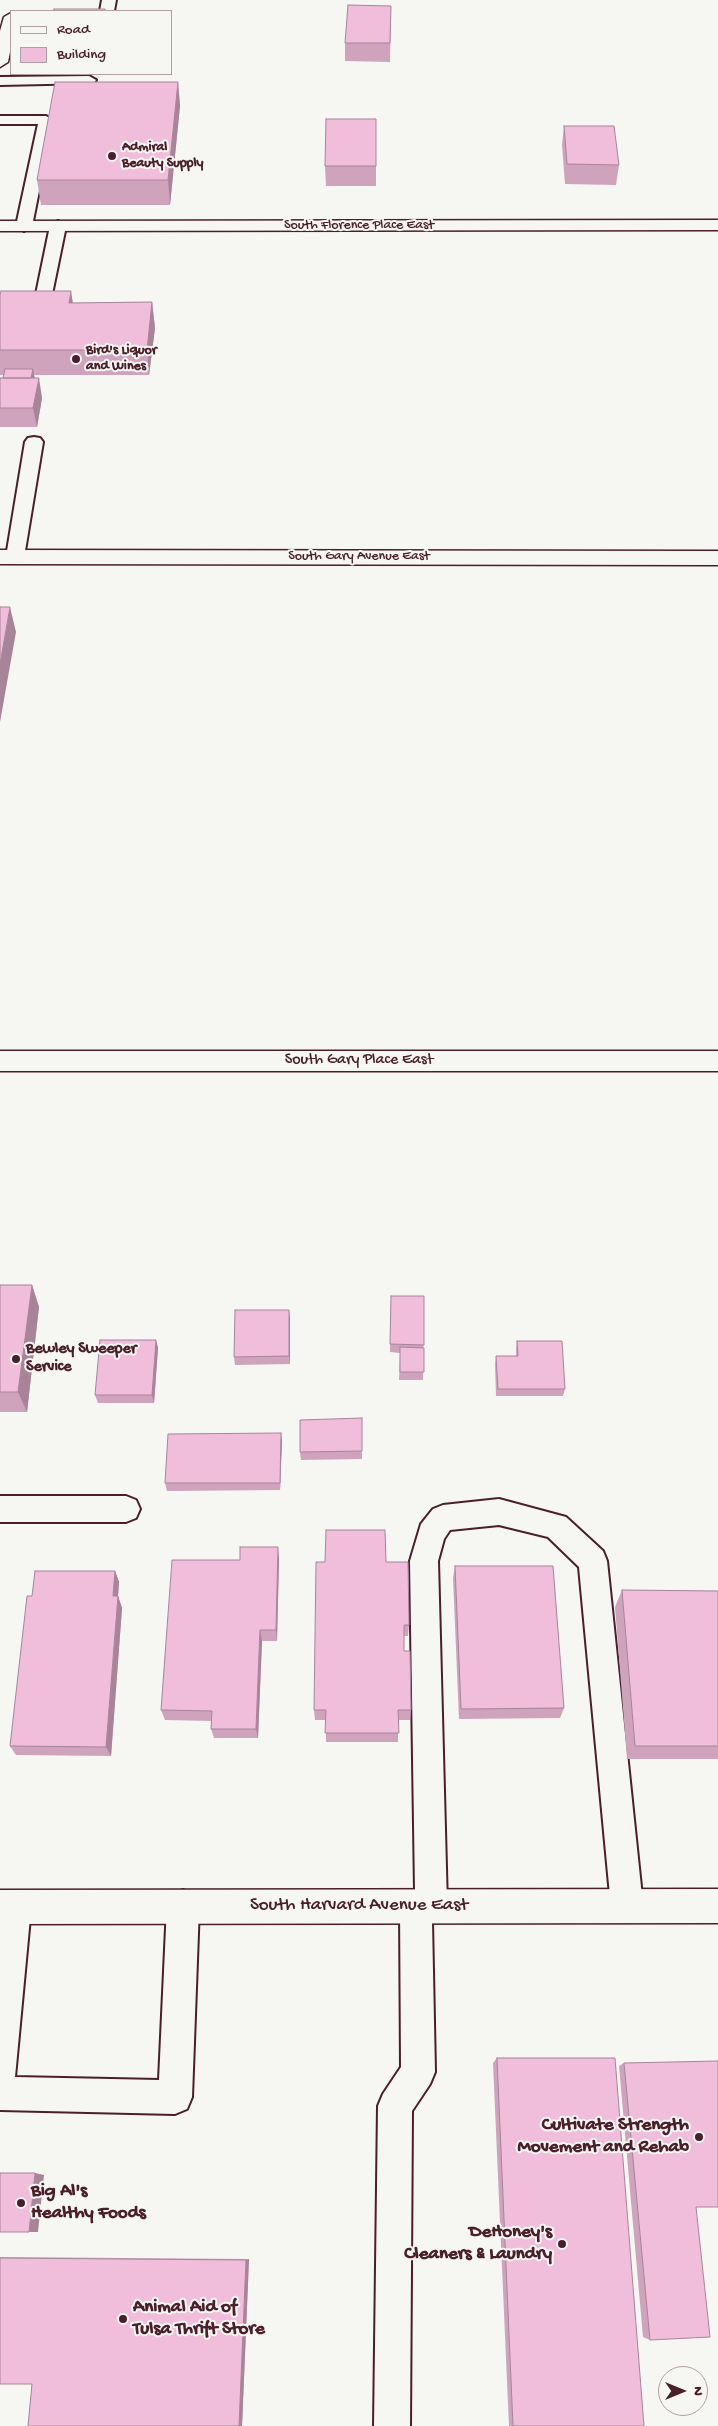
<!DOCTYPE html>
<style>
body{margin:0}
#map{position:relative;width:718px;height:2426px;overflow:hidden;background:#f6f6f2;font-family:"Gochi Hand",sans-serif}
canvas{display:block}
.legend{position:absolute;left:10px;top:10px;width:162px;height:65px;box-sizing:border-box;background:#f6f6f2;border:1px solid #b1a0a2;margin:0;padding:6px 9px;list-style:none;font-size:15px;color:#4a1f2b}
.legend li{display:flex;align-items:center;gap:10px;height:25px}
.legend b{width:25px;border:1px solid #b1a0a2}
.north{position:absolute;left:658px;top:2366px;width:50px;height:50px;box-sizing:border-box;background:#f6f6f2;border:1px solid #b1a0a2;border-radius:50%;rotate:90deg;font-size:14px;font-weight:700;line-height:20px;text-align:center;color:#4a1f2b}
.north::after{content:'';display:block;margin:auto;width:18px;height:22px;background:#4a1f2b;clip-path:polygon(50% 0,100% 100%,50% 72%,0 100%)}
</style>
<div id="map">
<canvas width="718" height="2426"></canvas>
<ul class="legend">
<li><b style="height:6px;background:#f6f6f2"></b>Road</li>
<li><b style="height:14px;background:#f0bdda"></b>Building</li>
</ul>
<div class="north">N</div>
</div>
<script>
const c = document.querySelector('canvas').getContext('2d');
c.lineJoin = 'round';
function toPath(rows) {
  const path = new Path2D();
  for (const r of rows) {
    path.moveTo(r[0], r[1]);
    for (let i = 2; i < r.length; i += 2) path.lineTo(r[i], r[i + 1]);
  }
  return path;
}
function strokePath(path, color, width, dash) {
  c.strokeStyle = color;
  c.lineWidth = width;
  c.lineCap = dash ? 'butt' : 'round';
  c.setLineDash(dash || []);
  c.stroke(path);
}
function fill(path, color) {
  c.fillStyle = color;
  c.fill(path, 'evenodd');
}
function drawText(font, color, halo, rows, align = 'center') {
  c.font = font + ' "Gochi Hand",sans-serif';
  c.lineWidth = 4;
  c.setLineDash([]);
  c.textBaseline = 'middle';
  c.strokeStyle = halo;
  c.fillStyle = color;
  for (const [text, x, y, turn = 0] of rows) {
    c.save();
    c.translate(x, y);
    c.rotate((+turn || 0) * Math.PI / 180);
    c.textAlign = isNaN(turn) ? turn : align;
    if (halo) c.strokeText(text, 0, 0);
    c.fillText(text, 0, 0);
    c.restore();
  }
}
const lane = toPath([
 [102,0,116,0,114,11,100,11,102,0],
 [89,76,96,80,94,83,0,85,0,77,89,76],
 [0,116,46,116,53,120,32,226,24,231,16,226,38,124,0,124,0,116],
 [58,221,66,226,50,304,48,307,42,309,0,310,0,300,35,299,50,226,58,221],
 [34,437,40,438,43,442,24,557,22,561,15,563,8,561,6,557,25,442,28,438,34,437],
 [0,1496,126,1496,136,1500,140,1509,136,1518,126,1522,0,1522,0,1496],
 [499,1499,566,1517,603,1551,607,1561,643,1906,638,1917,627,1922,616,1917,611,1906,579,1567,548,1537,499,1525,450,1530,444,1539,438,1561,447,1906,442,1917,432,1921,435,2072,430,2084,412,2111,410,2426,374,2426,378,2106,383,2094,401,2067,400,1906,405,1895,415,1891,410,1561,421,1524,433,1509,443,1505,499,1499],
 [183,1890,194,1895,199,1906,192,2097,187,2109,175,2114,0,2110,0,1905,4,1896,15,1891,26,1896,31,1907,15,2077,159,2080,167,1906,172,1895,183,1890]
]);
const street = toPath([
 [718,220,718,230,0,231,0,221,718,220],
 [0,550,718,551,718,565,0,564,0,550],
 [0,1051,718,1051,718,1071,0,1071,0,1051]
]);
const secondary = toPath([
 [11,13,11,47,8,62,0,67,0,31,4,17,11,13],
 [718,1889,718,1923,0,1924,0,1890,718,1889]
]);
const wall = toPath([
 [391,6,390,62,345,61,345,43],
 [178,82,180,106,170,205,41,205,37,180],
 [564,126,619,165,616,185,565,184,562,145],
 [325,166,376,166,376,186,326,186],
 [0,295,73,303,152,302,155,328,149,375,34,375,42,398,37,427,0,427,0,378,3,378,3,375,0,375],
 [0,1285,32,1285,39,1307,27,1412,0,1412],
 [391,1296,424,1296,423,1380,399,1380,400,1353,390,1352],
 [289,1310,290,1364,235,1365,234,1357],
 [156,1340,158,1348,154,1403,98,1403,95,1395],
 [517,1341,565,1389,563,1396,496,1396,495,1364,496,1356,516,1356,516,1349],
 [362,1418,362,1459,301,1460,300,1452],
 [282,1440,280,1490,167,1491,165,1483],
 [279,1559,277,1641,262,1641,258,1738,214,1738,211,1729,212,1721,165,1720,161,1710,240,1560],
 [386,1562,409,1625,408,1636,404,1636,404,1651,411,1710,410,1720,398,1720,398,1742,326,1742,326,1720,315,1720,314,1710],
 [455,1566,564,1708,560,1718,459,1719,453,1578],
 [115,1571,119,1582,118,1596,122,1608,111,1756,16,1755,10,1746,32,1596],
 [622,1590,718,1591,718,1759,627,1759,615,1607],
 [497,2058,644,2426,509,2426,493,2063],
 [624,2063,696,2207,650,2340,643,2337,619,2066],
 [0,2257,249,2259,242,2426,28,2426,32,2384,0,2384]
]);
const shadedWall = toPath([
 [178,82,180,106,170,205,168,180],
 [71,291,75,316,69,303],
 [152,302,155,328,149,375,147,350],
 [33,369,35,380,30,381],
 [39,378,42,398,37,427,33,408],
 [10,607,16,632,0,722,0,664],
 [32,1285,39,1307,27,1412,18,1392],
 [289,1310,290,1318,290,1364,289,1356],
 [156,1340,158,1348,154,1403,152,1395],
 [281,1433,282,1440,280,1490,280,1483],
 [278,1547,279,1559,277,1641,276,1630],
 [115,1571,119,1582,117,1608,113,1596],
 [118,1596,122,1608,111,1756,106,1747],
 [260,1630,262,1641,258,1738,256,1729],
 [35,2173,44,2175,38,2232,29,2232],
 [249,2259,242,2426,239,2426,246,2260]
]);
const building = toPath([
 [348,5,391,6,390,43,345,43,348,5],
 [54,9,105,9,105,11,54,11,54,9],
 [55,82,178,82,168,180,37,180,55,82],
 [326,119,376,119,376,166,325,166,326,119],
 [564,126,614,126,619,165,567,164,564,126],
 [1,291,71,291,69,303,152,302,147,350,0,350,0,295,1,291],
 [5,369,33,369,31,378,3,378,5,369],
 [0,378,39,378,33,408,0,408,0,378],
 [0,607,10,607,0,664,0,607],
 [0,1285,32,1285,18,1392,0,1392,0,1285],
 [391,1296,424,1296,424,1345,390,1344,391,1296],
 [235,1310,289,1310,289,1356,234,1357,235,1310],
 [100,1340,156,1340,152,1395,95,1395,100,1340],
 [517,1341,562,1341,565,1389,498,1389,496,1356,518,1356,517,1341],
 [400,1347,424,1348,424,1372,400,1372,400,1347],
 [362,1418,362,1451,300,1452,300,1420,362,1418],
 [281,1433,280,1483,165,1483,168,1434,281,1433],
 [326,1530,385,1530,386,1562,408,1562,409,1625,404,1625,404,1651,410,1651,411,1710,398,1710,399,1733,325,1733,326,1710,314,1710,316,1562,325,1562,326,1530],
 [240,1547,278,1547,276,1630,260,1630,256,1729,211,1729,212,1711,161,1710,172,1560,240,1560,240,1547],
 [455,1566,553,1566,564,1708,461,1709,455,1566],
 [35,1571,115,1571,113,1596,118,1596,106,1747,10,1746,27,1596,32,1596,35,1571],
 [622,1590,718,1591,718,1746,635,1746,622,1590],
 [497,2058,615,2058,644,2426,513,2426,497,2058],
 [718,2061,718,2207,696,2207,710,2337,650,2340,624,2063,718,2061],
 [0,2173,35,2173,29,2232,0,2232,0,2173],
 [0,2258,246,2260,239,2426,28,2426,32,2384,0,2384,0,2258]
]);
const markers = [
 [112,156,5,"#4a1f2b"],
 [76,359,5,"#4a1f2b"],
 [16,1359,5,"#4a1f2b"],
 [699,2137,5,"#4a1f2b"],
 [21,2203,5,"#4a1f2b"],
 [562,2244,5,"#4a1f2b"],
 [123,2319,5,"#4a1f2b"]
];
const farPoinames = [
 ["Admiral",122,148],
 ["Beauty Supply",122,164],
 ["Bird's Liquor",86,351],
 ["and Wines",86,367]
];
const farStreetnames = [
 ["South Florence Place East",359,226],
 ["South Gary Avenue East",359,557]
];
const streetNames = [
 ["South Gary Place East",359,1061]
];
const poiNames = [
 ["Bewley Sweeper",26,1350],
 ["Service",26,1368]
];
const nearStreetnames = [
 ["South Harvard Avenue East",359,1906]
];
const nearPoinames = [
 ["Cultivate Strength",689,2126],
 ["Movement and Rehab",689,2148],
 ["Big Al's",31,2192,"left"],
 ["Healthy Foods",31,2214,"left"],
 ["DeHoney's",552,2233],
 ["Cleaners & Laundry",552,2255],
 ["Animal Aid of",133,2308,"left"],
 ["Tulsa Thrift Store",133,2330,"left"]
];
strokePath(lane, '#4a1f2b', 4);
strokePath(street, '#4a1f2b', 3);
strokePath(secondary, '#4a1f2b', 3);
fill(lane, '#f6f6f2');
fill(street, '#f6f6f2');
fill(secondary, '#f6f6f2');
fill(wall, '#cea3bb');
fill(shadedWall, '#a88499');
fill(building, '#f0bdda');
strokePath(building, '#a88499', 1);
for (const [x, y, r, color] of markers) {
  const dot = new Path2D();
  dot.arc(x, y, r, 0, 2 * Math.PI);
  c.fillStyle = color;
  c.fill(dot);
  strokePath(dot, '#f6f6f2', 2);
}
drawText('bold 14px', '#4a1f2b', '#f6f6f2', farPoinames, 'left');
drawText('14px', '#4a1f2b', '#f6f6f2', farStreetnames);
drawText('16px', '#4a1f2b', '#f6f6f2', streetNames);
drawText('bold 16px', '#4a1f2b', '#f6f6f2', poiNames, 'left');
drawText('19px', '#4a1f2b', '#f6f6f2', nearStreetnames);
drawText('bold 19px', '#4a1f2b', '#f6f6f2', nearPoinames, 'right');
</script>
